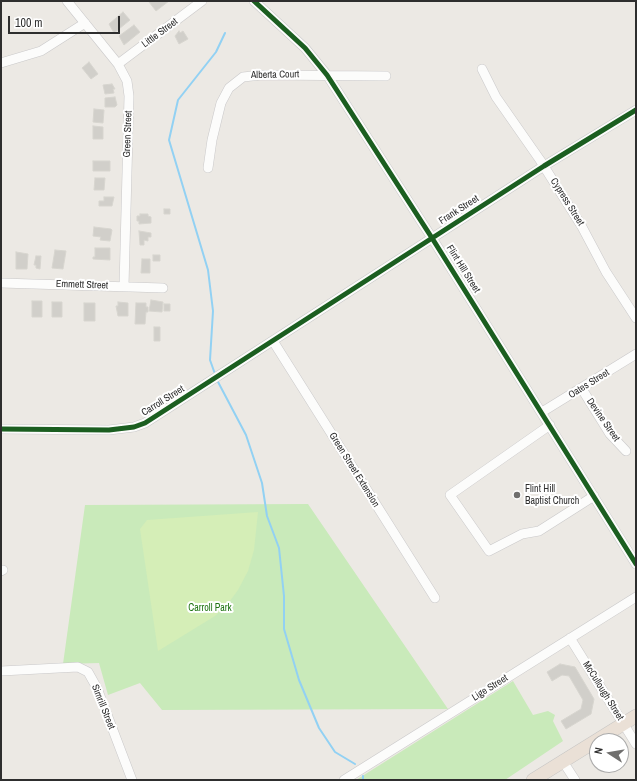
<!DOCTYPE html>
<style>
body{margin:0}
#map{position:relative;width:637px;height:781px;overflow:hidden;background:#ece9e4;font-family:"Archivo Narrow",sans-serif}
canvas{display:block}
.frame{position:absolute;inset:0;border:2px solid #2e2e2e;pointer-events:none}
.north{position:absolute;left:589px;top:733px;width:40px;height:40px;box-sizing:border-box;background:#fff;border:1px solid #ababab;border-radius:50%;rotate:282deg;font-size:11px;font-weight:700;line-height:16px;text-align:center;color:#2e2e2e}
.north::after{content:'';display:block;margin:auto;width:14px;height:18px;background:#706f6e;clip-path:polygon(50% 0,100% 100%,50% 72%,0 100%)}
.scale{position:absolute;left:8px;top:16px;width:112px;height:18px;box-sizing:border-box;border:2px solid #2e2e2e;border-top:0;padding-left:5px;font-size:12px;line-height:14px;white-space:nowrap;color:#2e2e2e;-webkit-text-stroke:3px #fff;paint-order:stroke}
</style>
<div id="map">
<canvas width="637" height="781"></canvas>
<div class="frame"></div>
<div class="north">N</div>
<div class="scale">100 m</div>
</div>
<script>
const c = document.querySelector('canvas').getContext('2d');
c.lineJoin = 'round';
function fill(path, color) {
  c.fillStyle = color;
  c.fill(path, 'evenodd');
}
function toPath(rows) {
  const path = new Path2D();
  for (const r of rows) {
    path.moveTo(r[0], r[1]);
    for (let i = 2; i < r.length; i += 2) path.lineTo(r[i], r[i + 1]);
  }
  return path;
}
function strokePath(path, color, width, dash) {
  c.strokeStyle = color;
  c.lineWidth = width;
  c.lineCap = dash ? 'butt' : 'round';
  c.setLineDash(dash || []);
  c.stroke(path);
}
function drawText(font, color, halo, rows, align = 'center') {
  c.font = font + ' "Archivo Narrow",sans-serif';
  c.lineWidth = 4;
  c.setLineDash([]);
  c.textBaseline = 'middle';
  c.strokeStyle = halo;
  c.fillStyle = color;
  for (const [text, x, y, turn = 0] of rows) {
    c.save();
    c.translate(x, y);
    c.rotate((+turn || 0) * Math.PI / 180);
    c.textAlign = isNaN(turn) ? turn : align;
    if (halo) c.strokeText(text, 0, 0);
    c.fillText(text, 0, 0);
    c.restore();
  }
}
const green = toPath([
 [308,504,448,709,162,710,140,683,108,695,99,663,63,664,85,505],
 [513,681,533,715,548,711,555,715,553,721,563,741,505,780,356,780]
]);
const pitch = toPath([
 [258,512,254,550,248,571,238,590,227,605,215,616,158,651,140,529,147,520]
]);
const stream = toPath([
 [215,374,210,360,213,311,208,270,169,140,178,100,216,52,225,33],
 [217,380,246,435,262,483,267,516,279,548,284,596,284,629,299,680,319,728,335,752,355,764],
 [363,776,363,780]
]);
const building = toPath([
 [150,1,169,1,156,11,149,2,150,1],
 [123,12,130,20,114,33,109,24,123,12],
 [134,25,140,32,124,45,119,36,134,25],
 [179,31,180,33,183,31,188,39,179,44,175,36,179,31],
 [89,62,98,74,91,79,82,68,89,62],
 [112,84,115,89,113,89,114,93,105,94,103,85,112,84],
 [115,97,117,105,115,107,105,107,105,98,115,97],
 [94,109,104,110,103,123,93,122,94,109],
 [93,126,103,127,103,139,93,139,93,126],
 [93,161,110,161,110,171,93,171,93,161],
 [95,178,105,178,104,190,94,190,95,178],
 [104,197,114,197,112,206,99,206,99,201,104,201,104,197],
 [164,209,170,209,170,214,164,214,164,209],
 [140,214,148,214,148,216,151,217,151,223,139,224,139,221,137,221,137,216,140,216,140,214],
 [94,227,111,229,112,230,110,241,100,240,101,237,93,236,94,227],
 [139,231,151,233,151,237,148,237,148,241,144,240,144,245,140,245,139,231],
 [95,248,110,248,110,260,93,259,93,257,95,257,95,248],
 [55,250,66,251,63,269,52,268,55,250],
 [16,252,28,254,27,269,16,269,16,252],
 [153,255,160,255,160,261,153,261,153,255],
 [36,256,41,256,40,269,36,268,36,265,34,265,36,256],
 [142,259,150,259,150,273,141,273,142,259],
 [151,300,163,302,162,312,149,311,151,300],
 [32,301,42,301,42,317,32,317,32,301],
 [52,302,62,302,62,317,52,317,52,302],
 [118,302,128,303,128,316,118,316,116,306,118,306,118,302],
 [84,303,95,303,95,321,84,321,84,303],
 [136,303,146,303,146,307,148,307,148,312,146,312,145,324,135,324,136,303],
 [164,304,170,304,170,311,164,311,164,304],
 [154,327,160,327,160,341,154,341,154,327],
 [560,664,575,667,594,699,591,714,566,729,561,721,581,709,583,700,569,676,562,675,552,681,547,672,560,664]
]);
const minor = toPath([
 [67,1,118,64,127,81,129,96,124,286],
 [254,1,305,48,327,75,432,238,636,564],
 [1,63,41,51,85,23],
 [118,64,202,1],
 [482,69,496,97,540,160,581,225,606,272,636,318],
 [208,168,212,140,221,103,229,88,243,77,262,75,386,76],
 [1,283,163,288],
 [273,341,435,598],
 [582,389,610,434,626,451],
 [542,412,636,354],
 [550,425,450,495,489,551,522,534,539,531,594,496],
 [1,429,109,430,134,427,145,423,544,166,636,110],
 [1,571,3,570],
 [570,638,636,744],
 [1,671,78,667,88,672,97,688,132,780],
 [562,760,575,780],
 [344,780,636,597]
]);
const highway = toPath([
 [533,780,636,716]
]);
const cycleway = toPath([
 [254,1,305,48,327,75,432,238,636,564],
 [1,429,109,430,134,427,145,423,544,166,636,110]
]);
const markers = [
 [517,495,4,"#706f6e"]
];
const streetNames = [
 ["Little Street",160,33,-37],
 ["Alberta Court",275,75,-1],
 ["Green Street",128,134,-88],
 ["Cypress Street",567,202,58],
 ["Frank Street",459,210,-33],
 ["Flint Hill Street",463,269,58],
 ["Emmett Street",82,285,2],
 ["Oates Street",589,384,-32],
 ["Carroll Street",163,401,-32],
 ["Devine Street",603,420,55],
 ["Green Street Extension",354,470,58],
 ["Lige Street",490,688,-32],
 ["McCullough Street",603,691,58],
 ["Simrill Street",103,707,68]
];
const poiNames = [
 ["Flint Hill",525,489],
 ["Baptist Church",525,501]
];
const parkNames = [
 ["Carroll Park",210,608]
];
fill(green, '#c9eaba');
fill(pitch, '#d5eeb7');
strokePath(stream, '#92d1f3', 2);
fill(building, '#d1cfca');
strokePath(building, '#d7d5cf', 1);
strokePath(minor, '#c9c8c9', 10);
strokePath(highway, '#c6c5c4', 14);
strokePath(minor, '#fcfcfb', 9);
strokePath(highway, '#eae0d6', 13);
strokePath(cycleway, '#1b5e20', 5);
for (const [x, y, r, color] of markers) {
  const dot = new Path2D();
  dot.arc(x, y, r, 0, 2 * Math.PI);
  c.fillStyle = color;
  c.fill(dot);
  strokePath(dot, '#fff', 1.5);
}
drawText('10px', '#2e2e2e', '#fff', streetNames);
drawText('10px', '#2e2e2e', '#fff', poiNames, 'left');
drawText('10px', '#207414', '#fff', parkNames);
</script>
